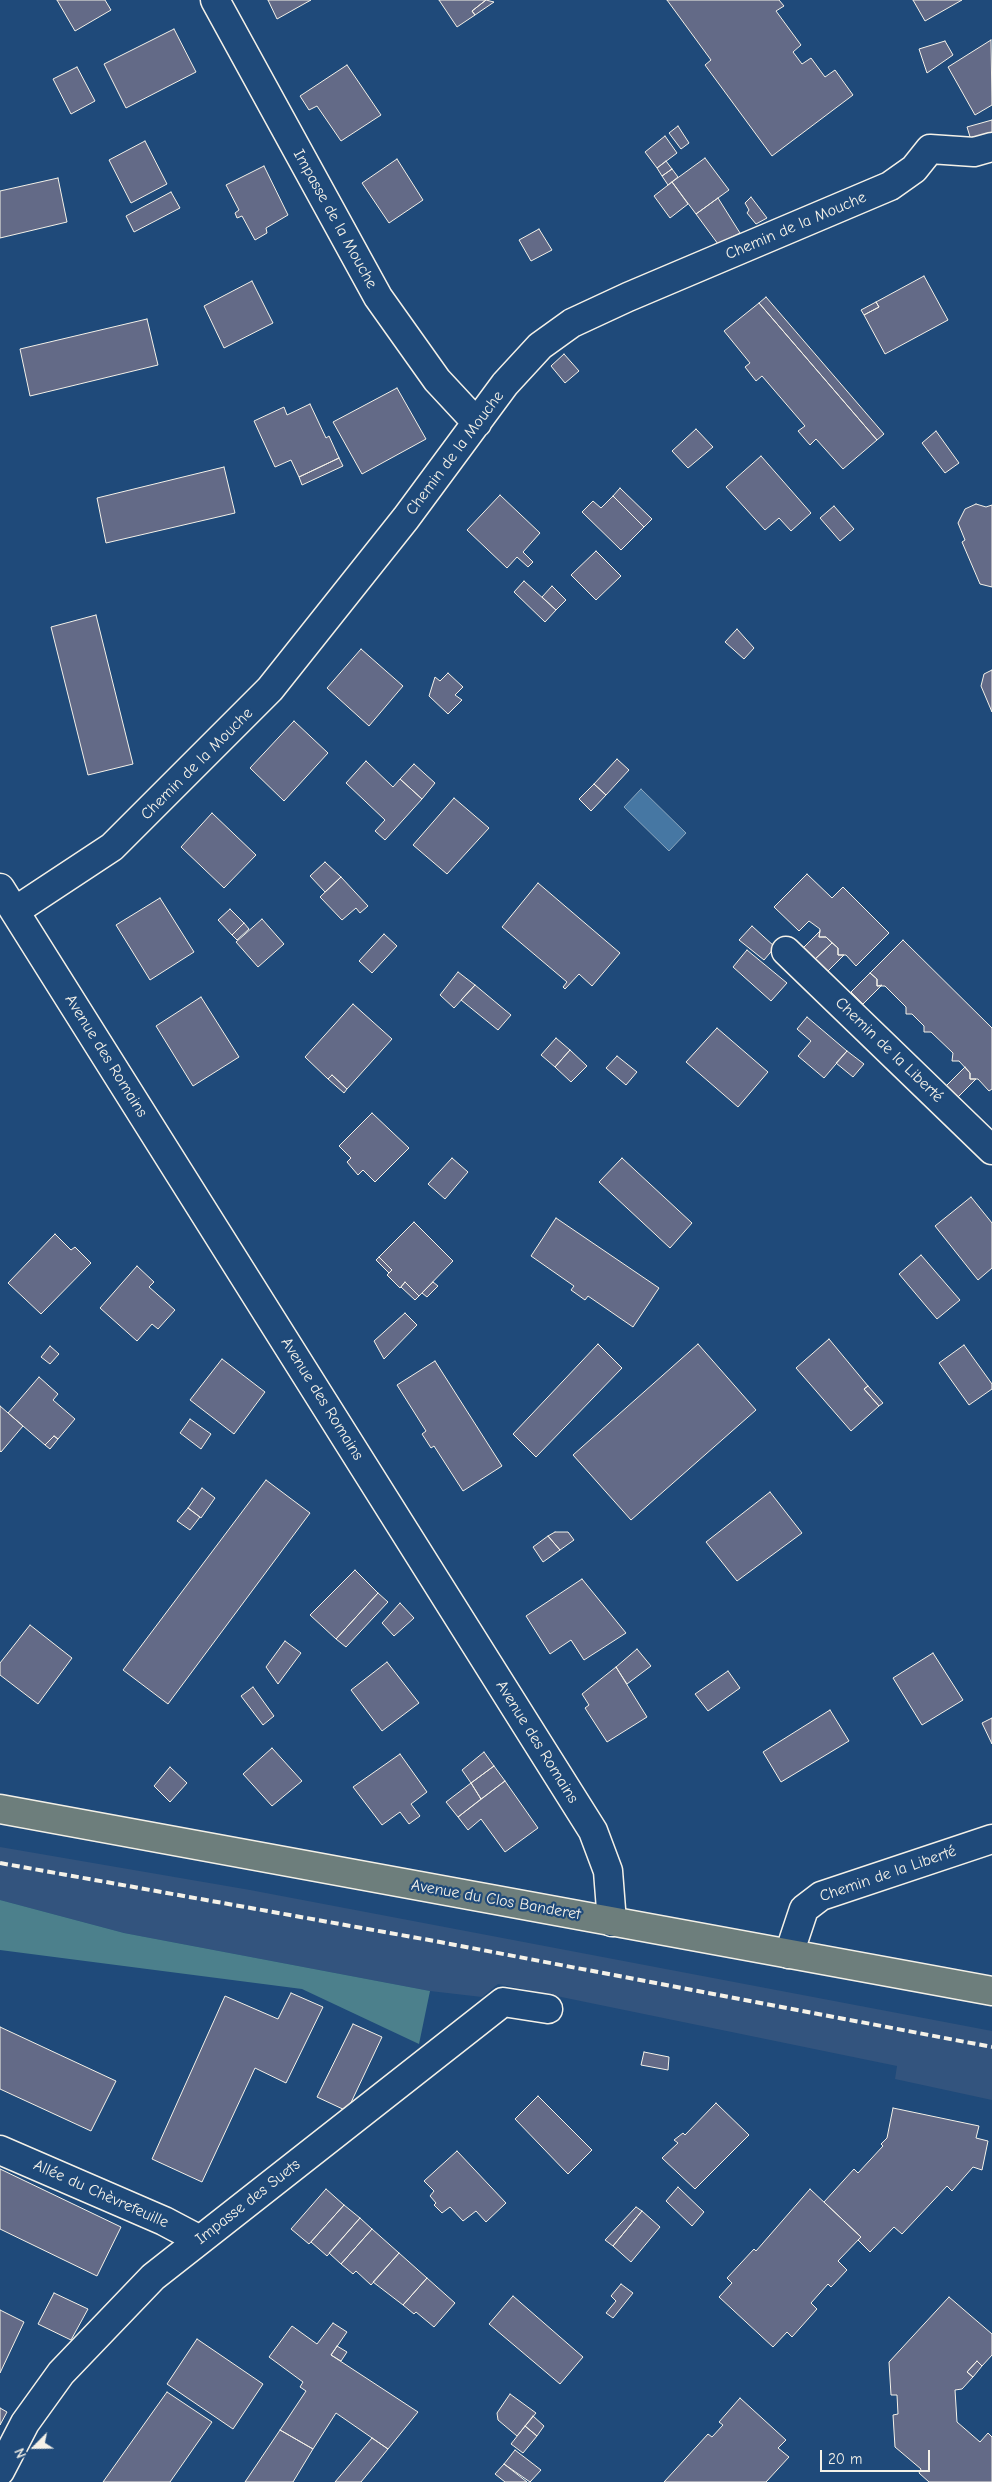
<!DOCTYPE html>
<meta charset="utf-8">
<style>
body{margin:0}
#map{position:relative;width:992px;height:2482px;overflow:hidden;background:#1f4a7a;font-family:"Comic Neue",sans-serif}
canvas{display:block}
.north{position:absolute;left:10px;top:2422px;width:50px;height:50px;-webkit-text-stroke:4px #1f4a7a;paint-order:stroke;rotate:247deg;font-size:14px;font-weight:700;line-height:20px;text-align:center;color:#f4f1e8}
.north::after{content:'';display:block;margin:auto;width:18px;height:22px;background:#f4f1e8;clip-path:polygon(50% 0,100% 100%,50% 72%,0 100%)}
.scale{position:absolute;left:820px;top:2450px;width:110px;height:22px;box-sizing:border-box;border:2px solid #f4f1e8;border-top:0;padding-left:6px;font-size:15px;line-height:18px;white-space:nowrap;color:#f4f1e8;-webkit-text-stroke:4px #1f4a7a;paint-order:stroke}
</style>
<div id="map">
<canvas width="992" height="2482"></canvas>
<div class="north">N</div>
<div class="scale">20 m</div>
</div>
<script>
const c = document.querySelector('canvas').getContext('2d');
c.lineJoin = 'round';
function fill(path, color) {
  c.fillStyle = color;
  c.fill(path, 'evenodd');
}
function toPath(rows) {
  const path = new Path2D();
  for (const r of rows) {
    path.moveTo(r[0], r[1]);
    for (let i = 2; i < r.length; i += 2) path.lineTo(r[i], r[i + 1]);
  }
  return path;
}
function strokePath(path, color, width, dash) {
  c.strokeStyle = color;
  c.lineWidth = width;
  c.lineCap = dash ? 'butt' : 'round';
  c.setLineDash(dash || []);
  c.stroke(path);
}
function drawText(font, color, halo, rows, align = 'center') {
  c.font = font + ' "Comic Neue",sans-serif';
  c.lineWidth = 4.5;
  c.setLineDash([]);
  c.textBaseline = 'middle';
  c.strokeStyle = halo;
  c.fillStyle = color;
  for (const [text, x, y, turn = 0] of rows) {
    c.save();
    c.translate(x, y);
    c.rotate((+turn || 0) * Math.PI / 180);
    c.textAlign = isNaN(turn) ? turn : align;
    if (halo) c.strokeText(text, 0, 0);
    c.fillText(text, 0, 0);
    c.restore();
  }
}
const built = toPath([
 [0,1847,250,1890,992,2031,992,2100,895,2079,897,2066,498,1984,482,1997,430,1991,124,1933,0,1900]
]);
const green = toPath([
 [0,1900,124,1933,430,1991,419,2044,302,1989,0,1950]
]);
const water = toPath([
 [641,789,686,833,669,851,624,807,641,789]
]);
const building = toPath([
 [57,0,105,0,111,10,75,31,57,0],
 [268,0,311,0,277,19,268,0],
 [439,0,486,0,472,11,475,15,457,27,439,0],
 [486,0,494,2,475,15,472,11,486,0],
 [667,0,779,0,784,6,776,11,801,45,793,52,802,64,811,58,825,77,835,70,853,95,772,156,705,65,711,60,667,0],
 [913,0,962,0,925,21,913,0],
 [174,29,196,72,126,108,104,64,174,29],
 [991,40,992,105,975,115,948,67,991,40],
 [945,41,953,55,927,73,919,49,945,41],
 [347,65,381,115,341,141,317,106,309,110,300,96,347,65],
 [77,67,95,101,71,114,53,79,77,67],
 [992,120,992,135,971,140,967,127,992,120],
 [678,126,689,143,681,149,669,133,678,126],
 [665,136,677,153,657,168,645,152,665,136],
 [145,141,167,184,131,203,109,160,145,141],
 [705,158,729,190,696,214,672,182,705,158],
 [397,159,423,200,389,223,362,183,397,159],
 [666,161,672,169,662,176,657,168,666,161],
 [264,166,288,215,266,228,267,233,255,240,242,216,237,218,235,213,239,210,226,185,264,166],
 [672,169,678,177,668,185,662,176,672,169],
 [58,178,67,222,0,238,0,191,58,178],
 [672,182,688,204,670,218,654,196,672,182],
 [171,192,180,208,134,232,126,216,171,192],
 [751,197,767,218,756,224,747,213,749,210,745,203,751,197],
 [718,198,740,233,718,244,696,214,718,198],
 [539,229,552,250,531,261,519,240,539,229],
 [924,276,948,320,885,354,864,315,879,307,876,302,924,276],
 [252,281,273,323,224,348,204,306,252,281],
 [766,297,884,434,877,440,759,303,766,297],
 [876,302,879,307,864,315,861,310,876,302],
 [759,303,877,440,843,469,816,439,810,445,798,431,805,426,762,376,756,381,745,367,750,363,724,331,759,303],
 [147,319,158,365,30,396,20,349,147,319],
 [564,354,579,371,565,383,551,366,564,354],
 [397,388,426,439,362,474,333,422,397,388],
 [310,404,326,438,329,436,339,458,299,477,291,460,275,467,254,421,284,407,287,415,310,404],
 [696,429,713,447,688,468,672,451,696,429],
 [936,431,959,463,945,473,922,443,936,431],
 [761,456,811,513,791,531,779,518,765,530,726,487,761,456],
 [339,458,343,466,302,485,299,477,339,458],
 [224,467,235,513,106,543,97,498,224,467],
 [620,488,652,519,644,527,613,496,620,488],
 [500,495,540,533,523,552,533,562,528,567,517,557,507,568,467,530,500,495],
 [613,496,644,527,621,550,582,512,593,501,601,508,613,496],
 [976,504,986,507,992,505,992,587,980,584,962,542,965,540,958,523,965,509,976,504],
 [834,506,854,529,840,541,820,518,834,506],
 [596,551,621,576,596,600,571,575,596,551],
 [524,581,556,610,545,622,514,592,524,581],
 [552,586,566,600,556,610,542,597,552,586],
 [96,615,133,764,88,775,51,627,96,615],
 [737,629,754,648,744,659,725,642,737,629],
 [361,649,403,686,369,726,327,688,361,649],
 [992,670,992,712,981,686,984,674,992,670],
 [448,673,463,687,455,695,462,700,448,714,429,696,435,677,440,681,448,673],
 [294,721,328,753,284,801,250,768,294,721],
 [617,759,629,770,606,795,594,784,617,759],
 [366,761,393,787,400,779,422,799,385,840,375,831,385,820,346,783,366,761],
 [414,764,435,783,422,799,400,779,414,764],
 [594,784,606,795,591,811,579,799,594,784],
 [454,798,489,828,447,874,413,845,454,798],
 [212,813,256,855,224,888,181,847,212,813],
 [325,862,341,877,325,892,310,876,325,862],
 [807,874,832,898,843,887,889,933,856,966,846,955,838,955,838,948,826,937,819,937,820,929,809,921,799,931,774,907,807,874],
 [341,877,368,906,360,913,356,908,342,920,320,897,341,877],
 [538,883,620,953,592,986,579,974,565,989,563,987,567,982,502,927,538,883],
 [160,898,194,952,150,980,116,925,160,898],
 [230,909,244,923,232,935,218,920,230,909],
 [262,919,284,944,258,967,236,942,262,919],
 [244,923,249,929,237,940,232,935,244,923],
 [752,926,775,947,764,960,739,940,752,926],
 [820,931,819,937,826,937,832,943,812,962,801,950,820,931],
 [384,934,397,946,372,973,359,961,384,934],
 [903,940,992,1028,992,1089,989,1091,978,1079,970,1079,970,1073,959,1061,952,1061,953,1053,931,1032,924,1032,924,1026,912,1014,906,1014,906,1007,885,986,877,986,877,979,870,973,903,940],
 [832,943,838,948,838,955,844,955,825,974,812,962,832,943],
 [747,950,787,983,771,1001,733,967,747,950],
 [458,972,475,985,454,1008,440,995,458,972],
 [870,973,877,979,877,986,882,985,863,1004,851,992,870,973],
 [475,985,511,1015,498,1030,461,1000,475,985],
 [201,997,239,1057,193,1086,156,1026,201,997],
 [353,1004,392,1039,347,1089,332,1075,328,1079,305,1057,353,1004],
 [807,1017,847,1051,824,1078,798,1056,811,1041,797,1029,807,1017],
 [717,1028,768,1072,738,1107,686,1062,717,1028],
 [556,1038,570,1050,555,1067,541,1055,556,1038],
 [570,1050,587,1066,571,1082,555,1067,570,1050],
 [847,1051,864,1064,853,1077,836,1063,847,1051],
 [617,1056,637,1072,626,1085,606,1068,617,1056],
 [965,1067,970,1073,970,1079,976,1079,957,1098,946,1086,965,1067],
 [332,1075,347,1089,344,1093,328,1079,332,1075],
 [372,1113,409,1148,375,1182,363,1170,358,1175,347,1162,351,1158,339,1146,372,1113],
 [452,1158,468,1172,445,1199,428,1184,452,1158],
 [622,1158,692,1223,670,1248,599,1182,622,1158],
 [971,1197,992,1223,992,1268,978,1280,935,1226,971,1197],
 [556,1218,659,1288,633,1327,588,1296,585,1300,571,1290,574,1286,531,1256,556,1218],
 [414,1222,453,1261,419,1296,405,1282,400,1288,387,1275,392,1270,379,1257,414,1222],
 [55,1234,71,1250,75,1247,91,1263,41,1314,8,1283,55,1234],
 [921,1255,960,1300,937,1319,899,1274,921,1255],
 [379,1257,392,1270,389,1273,376,1260,379,1257],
 [137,1266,154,1282,149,1287,175,1310,158,1329,152,1324,137,1341,100,1308,137,1266],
 [405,1282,419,1296,415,1300,401,1287,405,1282],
 [433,1282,438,1286,427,1297,422,1293,433,1282],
 [405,1313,417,1325,384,1359,374,1341,405,1313],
 [829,1339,868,1386,864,1389,879,1406,851,1431,796,1368,829,1339],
 [598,1344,622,1368,536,1457,513,1434,598,1344],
 [698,1344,756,1410,631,1520,573,1455,698,1344],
 [964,1345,992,1384,992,1389,969,1405,939,1363,964,1345],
 [50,1346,59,1354,50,1364,41,1357,50,1346],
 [222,1359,265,1392,234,1434,190,1400,222,1359],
 [435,1361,502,1466,463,1491,434,1446,431,1448,422,1434,426,1431,397,1385,435,1361],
 [39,1377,58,1394,53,1400,75,1419,58,1439,54,1436,45,1445,8,1413,39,1377],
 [868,1386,883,1403,879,1406,864,1389,868,1386],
 [0,1406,23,1426,1,1452,0,1451,0,1406],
 [190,1419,211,1434,201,1449,180,1433,190,1419],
 [54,1436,58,1439,50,1449,45,1445,54,1436],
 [266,1480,310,1513,168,1704,123,1670,266,1480],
 [202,1488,215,1498,201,1518,188,1508,202,1488],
 [770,1492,802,1533,737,1581,706,1542,770,1492],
 [188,1508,200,1517,190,1530,177,1521,188,1508],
 [555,1532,568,1532,574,1540,560,1550,548,1536,555,1532],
 [548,1536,560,1550,543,1562,533,1547,548,1536],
 [355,1570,378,1593,336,1639,310,1615,355,1570],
 [582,1579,626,1633,584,1660,571,1640,550,1654,526,1616,582,1579],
 [378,1593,388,1602,346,1647,336,1639,378,1593],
 [400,1603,414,1618,394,1636,382,1623,400,1603],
 [30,1625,72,1658,38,1704,0,1675,0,1663,30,1625],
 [285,1641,301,1653,278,1684,266,1667,285,1641],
 [637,1649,651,1666,627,1684,616,1667,637,1649],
 [933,1653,963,1700,922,1725,893,1678,933,1653],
 [387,1662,419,1703,382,1731,351,1690,387,1662],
 [616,1667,647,1717,607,1742,585,1708,589,1705,582,1694,616,1667],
 [728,1671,740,1688,708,1711,695,1694,728,1671],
 [253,1687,274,1716,263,1725,241,1696,253,1687],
 [830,1710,849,1741,781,1782,763,1752,830,1710],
 [992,1718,992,1744,982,1723,992,1718],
 [272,1748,302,1781,272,1806,243,1774,272,1748],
 [484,1752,494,1766,471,1783,462,1770,484,1752],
 [400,1754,427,1792,411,1804,420,1816,409,1824,400,1812,382,1825,353,1787,400,1754],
 [494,1766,505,1781,481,1799,471,1783,494,1766],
 [170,1767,187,1783,170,1802,154,1786,170,1767],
 [505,1781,538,1828,505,1852,481,1819,468,1830,458,1817,505,1781],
 [471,1783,481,1799,458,1817,446,1802,471,1783],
 [291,1993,323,2007,286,2083,255,2068,202,2182,152,2159,225,1996,278,2019,291,1993],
 [353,2024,382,2037,347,2111,317,2097,353,2024],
 [0,2027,116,2081,91,2131,0,2089,0,2027],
 [644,2052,669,2057,668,2070,641,2065,644,2052],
 [538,2096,592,2150,568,2174,515,2119,538,2096],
 [716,2103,749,2135,695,2189,662,2158,678,2143,674,2140,683,2133,685,2135,716,2103],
 [893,2108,979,2126,976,2138,988,2141,982,2170,973,2167,952,2191,947,2186,902,2234,894,2227,870,2252,858,2240,861,2237,824,2202,854,2169,858,2173,883,2146,881,2144,887,2138,893,2108],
 [457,2151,506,2203,486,2222,476,2211,463,2221,450,2207,442,2213,434,2205,436,2203,430,2196,434,2191,424,2181,457,2151],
 [0,2169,121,2227,97,2276,0,2229,0,2169],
 [678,2187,704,2212,692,2226,666,2201,678,2187],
 [326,2189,344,2205,309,2244,291,2229,326,2189],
 [810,2189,861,2237,838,2261,847,2270,831,2287,828,2284,811,2303,817,2309,792,2337,787,2332,773,2347,719,2297,732,2283,727,2278,754,2249,756,2251,810,2189],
 [344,2205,360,2218,327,2256,311,2242,344,2205],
 [636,2207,642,2211,613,2246,605,2240,636,2207],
 [642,2211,660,2227,631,2262,613,2246,642,2211],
 [360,2218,372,2229,341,2264,329,2253,360,2218],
 [372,2229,399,2253,371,2285,356,2271,353,2274,341,2264,372,2229],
 [399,2253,427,2278,403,2305,373,2282,399,2253],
 [427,2278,455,2303,434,2327,416,2312,414,2314,403,2305,427,2278],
 [621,2284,633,2293,613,2318,606,2313,616,2301,611,2296,621,2284],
 [54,2293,88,2309,71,2340,38,2324,54,2293],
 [513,2296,583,2357,560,2384,489,2324,513,2296],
 [949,2297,992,2334,992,2355,982,2366,977,2361,967,2372,973,2377,962,2389,955,2390,957,2422,980,2442,988,2433,992,2437,992,2482,929,2482,919,2473,921,2469,895,2447,893,2415,898,2414,897,2395,891,2395,889,2362,949,2297],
 [0,2310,24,2322,0,2373,0,2310],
 [333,2323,347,2332,331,2355,418,2412,388,2449,336,2413,313,2449,280,2430,306,2391,300,2387,303,2382,269,2357,292,2326,317,2344,333,2323],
 [197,2339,263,2384,233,2429,167,2384,197,2339],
 [337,2346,347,2352,341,2361,331,2355,337,2346],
 [977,2361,982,2366,973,2377,967,2372,977,2361],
 [167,2392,212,2422,170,2482,103,2482,167,2392],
 [510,2394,536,2413,517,2436,498,2420,497,2413,510,2394],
 [740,2398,786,2440,778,2448,789,2457,766,2482,664,2482,708,2434,712,2437,723,2425,719,2422,740,2398],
 [0,2408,7,2412,0,2425,0,2408],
 [533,2416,544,2426,537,2436,525,2426,533,2416],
 [525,2426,537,2436,523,2453,511,2444,525,2426],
 [280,2430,313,2449,293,2482,245,2482,280,2430],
 [372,2438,388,2449,361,2482,335,2482,372,2438],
 [515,2450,541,2470,530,2482,504,2464,515,2450],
 [504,2464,527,2482,505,2482,495,2474,504,2464]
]);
const minor = toPath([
 [215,0,378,297,437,380,477,423],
 [0,888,593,1831,608,1871,612,1922],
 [15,911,112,847,270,689,406,518,505,384,540,346,572,323,628,297,890,186,914,169,930,149,974,152,992,147],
 [786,951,992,1150],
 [789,1954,804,1909,821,1896,992,1839],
 [0,2150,164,2221,200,2240],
 [0,2471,25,2423,61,2373,153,2277,503,2002,548,2009]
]);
const major = toPath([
 [0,1809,992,1991]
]);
const rail = toPath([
 [0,1863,440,1942,992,2047]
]);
const streetNames = [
 ["Impasse de la Mouche",335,219,61],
 ["Chemin de la Mouche",796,226,-23],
 ["Chemin de la Mouche",455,453,-53],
 ["Chemin de la Mouche",197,764,-45],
 ["Chemin de la Liberté",889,1050,44],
 ["Avenue des Romains",106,1056,58],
 ["Avenue des Romains",322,1399,58],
 ["Avenue des Romains",537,1742,58],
 ["Chemin de la Liberté",888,1874,-19],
 ["Avenue du Clos Banderet",496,1900,10],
 ["Allée du Chèvrefeuille",101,2194,24],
 ["Impasse des Suets",248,2202,-38]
];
fill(built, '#33547e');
fill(green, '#4c808c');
fill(water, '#4677a3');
strokePath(water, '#8ca8bf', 1);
fill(building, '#636a87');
strokePath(building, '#f4f1e8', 1);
strokePath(minor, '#f4f1e8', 31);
strokePath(major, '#f4f1e8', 31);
strokePath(minor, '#1f4a7a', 28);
strokePath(major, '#6d7e7c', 28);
strokePath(rail, '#f4f1e8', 4, [8, 4]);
drawText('16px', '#f4f1e8', '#1f4a7a', streetNames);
</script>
